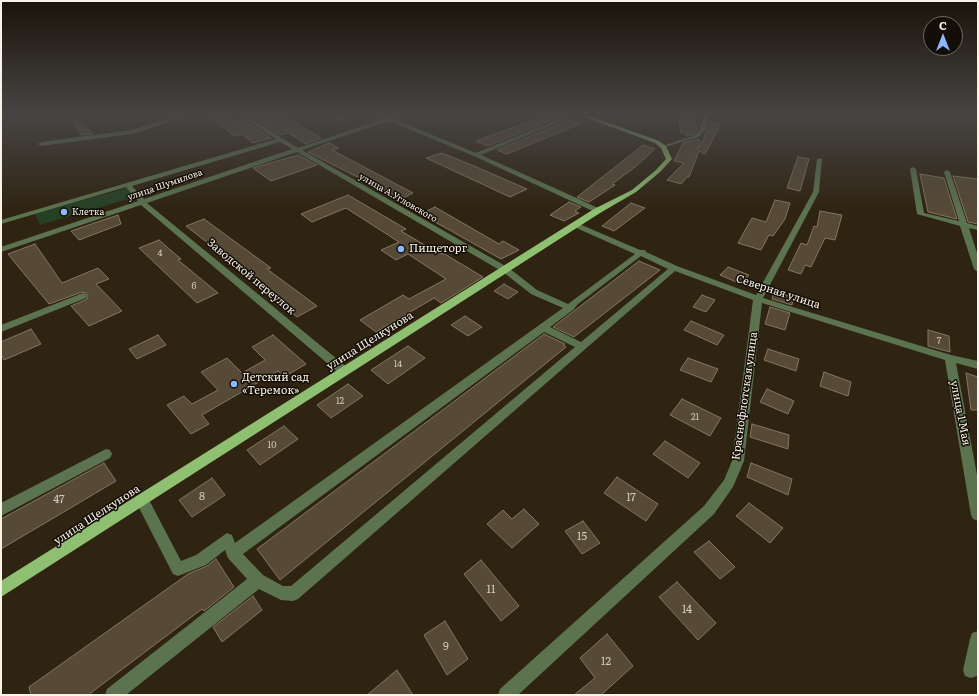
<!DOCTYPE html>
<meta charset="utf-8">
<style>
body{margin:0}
#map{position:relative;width:979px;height:696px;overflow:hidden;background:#2f2312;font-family:Literata,serif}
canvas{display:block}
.frame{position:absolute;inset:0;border:2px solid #faf2e7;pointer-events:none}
.north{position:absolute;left:923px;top:16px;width:40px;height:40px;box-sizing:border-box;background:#130e07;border:1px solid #6f6961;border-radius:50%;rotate:0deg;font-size:11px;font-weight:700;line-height:16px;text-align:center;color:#faf2e7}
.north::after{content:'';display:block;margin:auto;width:14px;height:18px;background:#8eb8fd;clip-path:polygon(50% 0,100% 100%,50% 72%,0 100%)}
</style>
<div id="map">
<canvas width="979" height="696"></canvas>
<div class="frame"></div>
<div class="north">С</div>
</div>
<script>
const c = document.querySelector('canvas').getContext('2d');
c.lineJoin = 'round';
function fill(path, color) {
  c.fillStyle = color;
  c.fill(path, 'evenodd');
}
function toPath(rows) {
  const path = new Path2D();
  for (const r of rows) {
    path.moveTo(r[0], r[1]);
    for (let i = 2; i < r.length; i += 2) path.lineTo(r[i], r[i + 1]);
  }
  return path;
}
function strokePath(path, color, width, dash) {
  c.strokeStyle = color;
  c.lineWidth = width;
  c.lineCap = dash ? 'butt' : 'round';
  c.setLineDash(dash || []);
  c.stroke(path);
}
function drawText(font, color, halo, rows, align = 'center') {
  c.font = font + ' Literata,serif';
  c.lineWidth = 3;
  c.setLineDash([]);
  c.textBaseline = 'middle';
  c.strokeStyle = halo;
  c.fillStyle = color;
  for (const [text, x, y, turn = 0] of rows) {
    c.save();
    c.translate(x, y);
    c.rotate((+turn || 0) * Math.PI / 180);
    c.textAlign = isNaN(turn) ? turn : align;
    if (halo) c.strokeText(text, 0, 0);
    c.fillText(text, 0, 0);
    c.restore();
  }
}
const green = toPath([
 [127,188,135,197,40,225,35,214]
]);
const building = toPath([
 [206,114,223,114,235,122,243,120,271,138,253,143,242,134,235,136,206,114],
 [264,114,271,114,279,119,286,117,321,138,306,144,289,133,280,135,252,117,264,114],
 [550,114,560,116,488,146,476,141,550,114],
 [678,114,693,114,697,130,694,134,686,136,688,133,681,133,678,114],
 [75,118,93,134,82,135,71,121,75,118],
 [569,120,580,124,507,154,497,150,569,120],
 [710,122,721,124,705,154,699,151,689,177,687,177,681,184,667,180,684,163,674,161,683,143,699,139,700,142,697,149,701,145,710,122],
 [329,143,339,148,332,150,413,193,401,199,308,152,329,143],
 [643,145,655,149,635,167,612,184,615,185,589,202,577,197,643,145],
 [442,153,474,166,527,189,510,197,426,158,442,153],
 [298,155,317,165,271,181,253,168,298,155],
 [798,157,809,159,800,191,787,188,798,157],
 [920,174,944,178,957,219,928,212,920,174],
 [953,176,978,179,978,224,968,222,953,176],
 [348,195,406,229,401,231,440,254,443,253,483,277,441,303,434,298,376,332,360,320,403,295,409,299,446,279,408,254,396,260,381,250,399,242,346,208,312,222,301,214,348,195],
 [775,200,790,203,785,219,773,236,769,235,761,250,738,243,752,218,766,222,775,200],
 [569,202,581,207,575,211,579,213,564,221,550,215,569,202],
 [631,203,645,208,614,231,602,226,631,203],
 [435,207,499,244,503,241,519,250,501,259,421,214,435,207],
 [820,211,842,215,835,240,825,238,811,267,805,265,801,274,788,270,801,243,807,245,814,226,817,227,820,211],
 [118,215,121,224,79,240,71,231,118,215],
 [204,219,271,268,267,269,317,306,297,317,263,291,267,289,186,226,204,219],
 [159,240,181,259,178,260,218,293,197,303,139,248,159,240],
 [35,244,62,283,98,268,109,279,96,284,122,311,89,326,71,306,87,299,88,295,86,293,82,292,49,304,8,254,35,244],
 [639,261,660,270,574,337,553,327,639,261],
 [728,267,749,275,741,284,720,275,728,267],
 [504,284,518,292,508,299,494,291,504,284],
 [774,292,794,297,792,305,772,299,774,292],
 [702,295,715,300,706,312,693,307,702,295],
 [770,307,790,313,785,330,765,324,770,307],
 [465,316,482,327,468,336,451,325,465,316],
 [691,321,724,335,717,345,684,330,691,321],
 [31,329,41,344,4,360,1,354,1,342,31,329],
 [928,330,949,336,950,352,928,346,928,330],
 [544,334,565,344,563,345,566,347,280,580,257,549,544,334],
 [158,335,166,345,137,359,129,349,158,335],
 [273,335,306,364,284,377,278,371,202,415,209,424,191,434,167,405,184,396,192,404,218,390,201,372,227,358,242,373,265,360,252,347,273,335],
 [408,346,425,358,388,384,371,370,408,346],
 [768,349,799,359,796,371,764,360,768,349],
 [688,358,718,369,711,382,680,370,688,358],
 [824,372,851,382,848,396,820,386,824,372],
 [966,373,978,377,978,410,971,410,966,373],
 [348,384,363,396,331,418,317,405,348,384],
 [767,389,794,401,788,414,760,402,767,389],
 [682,399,721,418,710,436,670,415,682,399],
 [752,424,789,435,788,449,750,437,752,424],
 [284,426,298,439,260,465,247,450,284,426],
 [665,441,700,463,688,478,653,454,665,441],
 [104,463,116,481,1,549,1,519,104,463],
 [751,463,792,479,788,495,747,477,751,463],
 [617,477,658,504,646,521,604,493,617,477],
 [212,478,225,495,192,517,179,500,212,478],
 [749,503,783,528,770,543,736,516,749,503],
 [524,509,539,524,512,548,487,524,503,510,512,519,524,509],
 [583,521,600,543,582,554,565,531,583,521],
 [709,541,735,567,720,579,694,552,709,541],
 [216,559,234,587,204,611,202,609,88,695,31,695,29,687,188,574,207,566,216,559],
 [481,560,519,606,501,621,464,574,481,560],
 [677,582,716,623,698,640,659,597,677,582],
 [253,596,262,610,222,642,213,627,253,596],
 [445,621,468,659,447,675,424,635,445,621],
 [607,634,633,666,601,695,574,695,595,678,580,658,607,634],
 [397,670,413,695,367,695,397,670]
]);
const minor = toPath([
 [186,114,195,114,132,134,41,146,38,144,41,142,131,130,186,114],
 [237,114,244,114,298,148,383,119,369,114,378,114,389,117,397,114,406,114,394,119,476,153,570,114,578,114,481,155,579,199,600,209,600,213,597,213,474,156,389,121,302,150,509,268,537,290,568,304,635,254,574,227,573,225,577,223,640,250,645,250,646,252,677,266,756,295,813,192,817,159,822,158,819,192,763,298,951,355,978,361,978,369,956,363,978,480,978,521,973,519,971,515,945,360,762,303,744,461,733,487,714,514,518,695,498,695,500,689,704,506,724,480,732,461,753,300,675,271,298,599,293,601,281,600,259,589,126,695,105,695,107,689,247,579,228,558,225,550,206,565,178,576,173,574,135,500,137,496,142,494,147,496,181,561,196,555,227,533,232,535,235,543,563,308,531,294,503,272,297,152,147,203,348,368,349,371,348,374,340,374,141,205,1,252,1,247,138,201,126,187,1,224,1,220,276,139,237,114],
 [280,142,292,149,144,199,132,186,280,142],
 [641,256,668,269,581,342,550,327,573,310,578,304,641,256],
 [544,332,575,347,291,586,283,586,263,575,243,554,544,332],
 [348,114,357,114,338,121,335,119,348,114],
 [704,114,710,114,705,130,699,137,662,148,662,146,695,135,699,130,704,114],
 [913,167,916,169,924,213,959,221,944,172,947,170,950,172,967,223,978,226,978,230,969,228,978,256,978,272,974,269,960,226,917,214,910,169,913,167],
 [83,293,86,294,87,296,86,298,1,332,1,325,83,293],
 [106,449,110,450,112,454,110,458,1,516,1,503,106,449],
 [978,631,978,673,977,676,971,678,965,676,963,670,970,639,972,633,978,631]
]);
const major = toPath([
 [576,114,584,114,659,141,666,146,672,159,660,172,636,192,600,213,1,597,1,581,594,209,632,190,656,170,666,159,661,148,655,143,576,114]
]);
const markers = [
 [64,212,4,"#8eb8fd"],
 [401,249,4,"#8eb8fd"],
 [234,384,4,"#8eb8fd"]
];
const farStreetnames = [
 ["улица Шумилова",165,185,-19],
 ["улица А.Угловского",398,198,30]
];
const farPoinames = [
 ["Клетка",72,212]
];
const numberNames = [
 ["4",160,253],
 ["6",194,286],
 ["7",939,341],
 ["14",398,364],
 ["12",340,401],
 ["21",695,417],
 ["10",272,445]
];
const poiNames = [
 ["Пищеторг",409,249],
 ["Детский сад",242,378],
 ["«Теремок»",242,391]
];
const streetNames = [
 ["Заводской переулок",251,277,40],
 ["Северная улица",778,292,18],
 ["улица Щелкунова",370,341,-32],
 ["Краснофлотская улица",745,396,-82],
 ["улица 1 Мая",960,413,79],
 ["улица Щелкунова",97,515,-33]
];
const nearNumbernames = [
 ["8",202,497],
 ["17",631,498],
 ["47",59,500],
 ["15",582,537],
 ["11",491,590],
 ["14",687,610],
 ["9",446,647],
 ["12",606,662]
];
fill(green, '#244126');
fill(building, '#564936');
strokePath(building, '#857662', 1);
fill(minor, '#5b734e');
fill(major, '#8fc072');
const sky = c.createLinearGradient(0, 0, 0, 212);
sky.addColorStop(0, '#1a130a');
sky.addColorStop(0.54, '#474544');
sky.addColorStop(1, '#47454400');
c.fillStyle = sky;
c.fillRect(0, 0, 979, 212);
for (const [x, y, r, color] of markers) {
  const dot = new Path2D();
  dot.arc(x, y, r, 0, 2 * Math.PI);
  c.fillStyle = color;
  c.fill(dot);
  strokePath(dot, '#130e07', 1.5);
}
drawText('9px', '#faf2e7', '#130e07', farStreetnames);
drawText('9px', '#faf2e7', '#130e07', farPoinames, 'left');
drawText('9px', '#d1c8bb', null, numberNames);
drawText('11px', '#faf2e7', '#130e07', poiNames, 'left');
drawText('11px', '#faf2e7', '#130e07', streetNames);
drawText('11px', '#d1c8bb', null, nearNumbernames);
</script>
